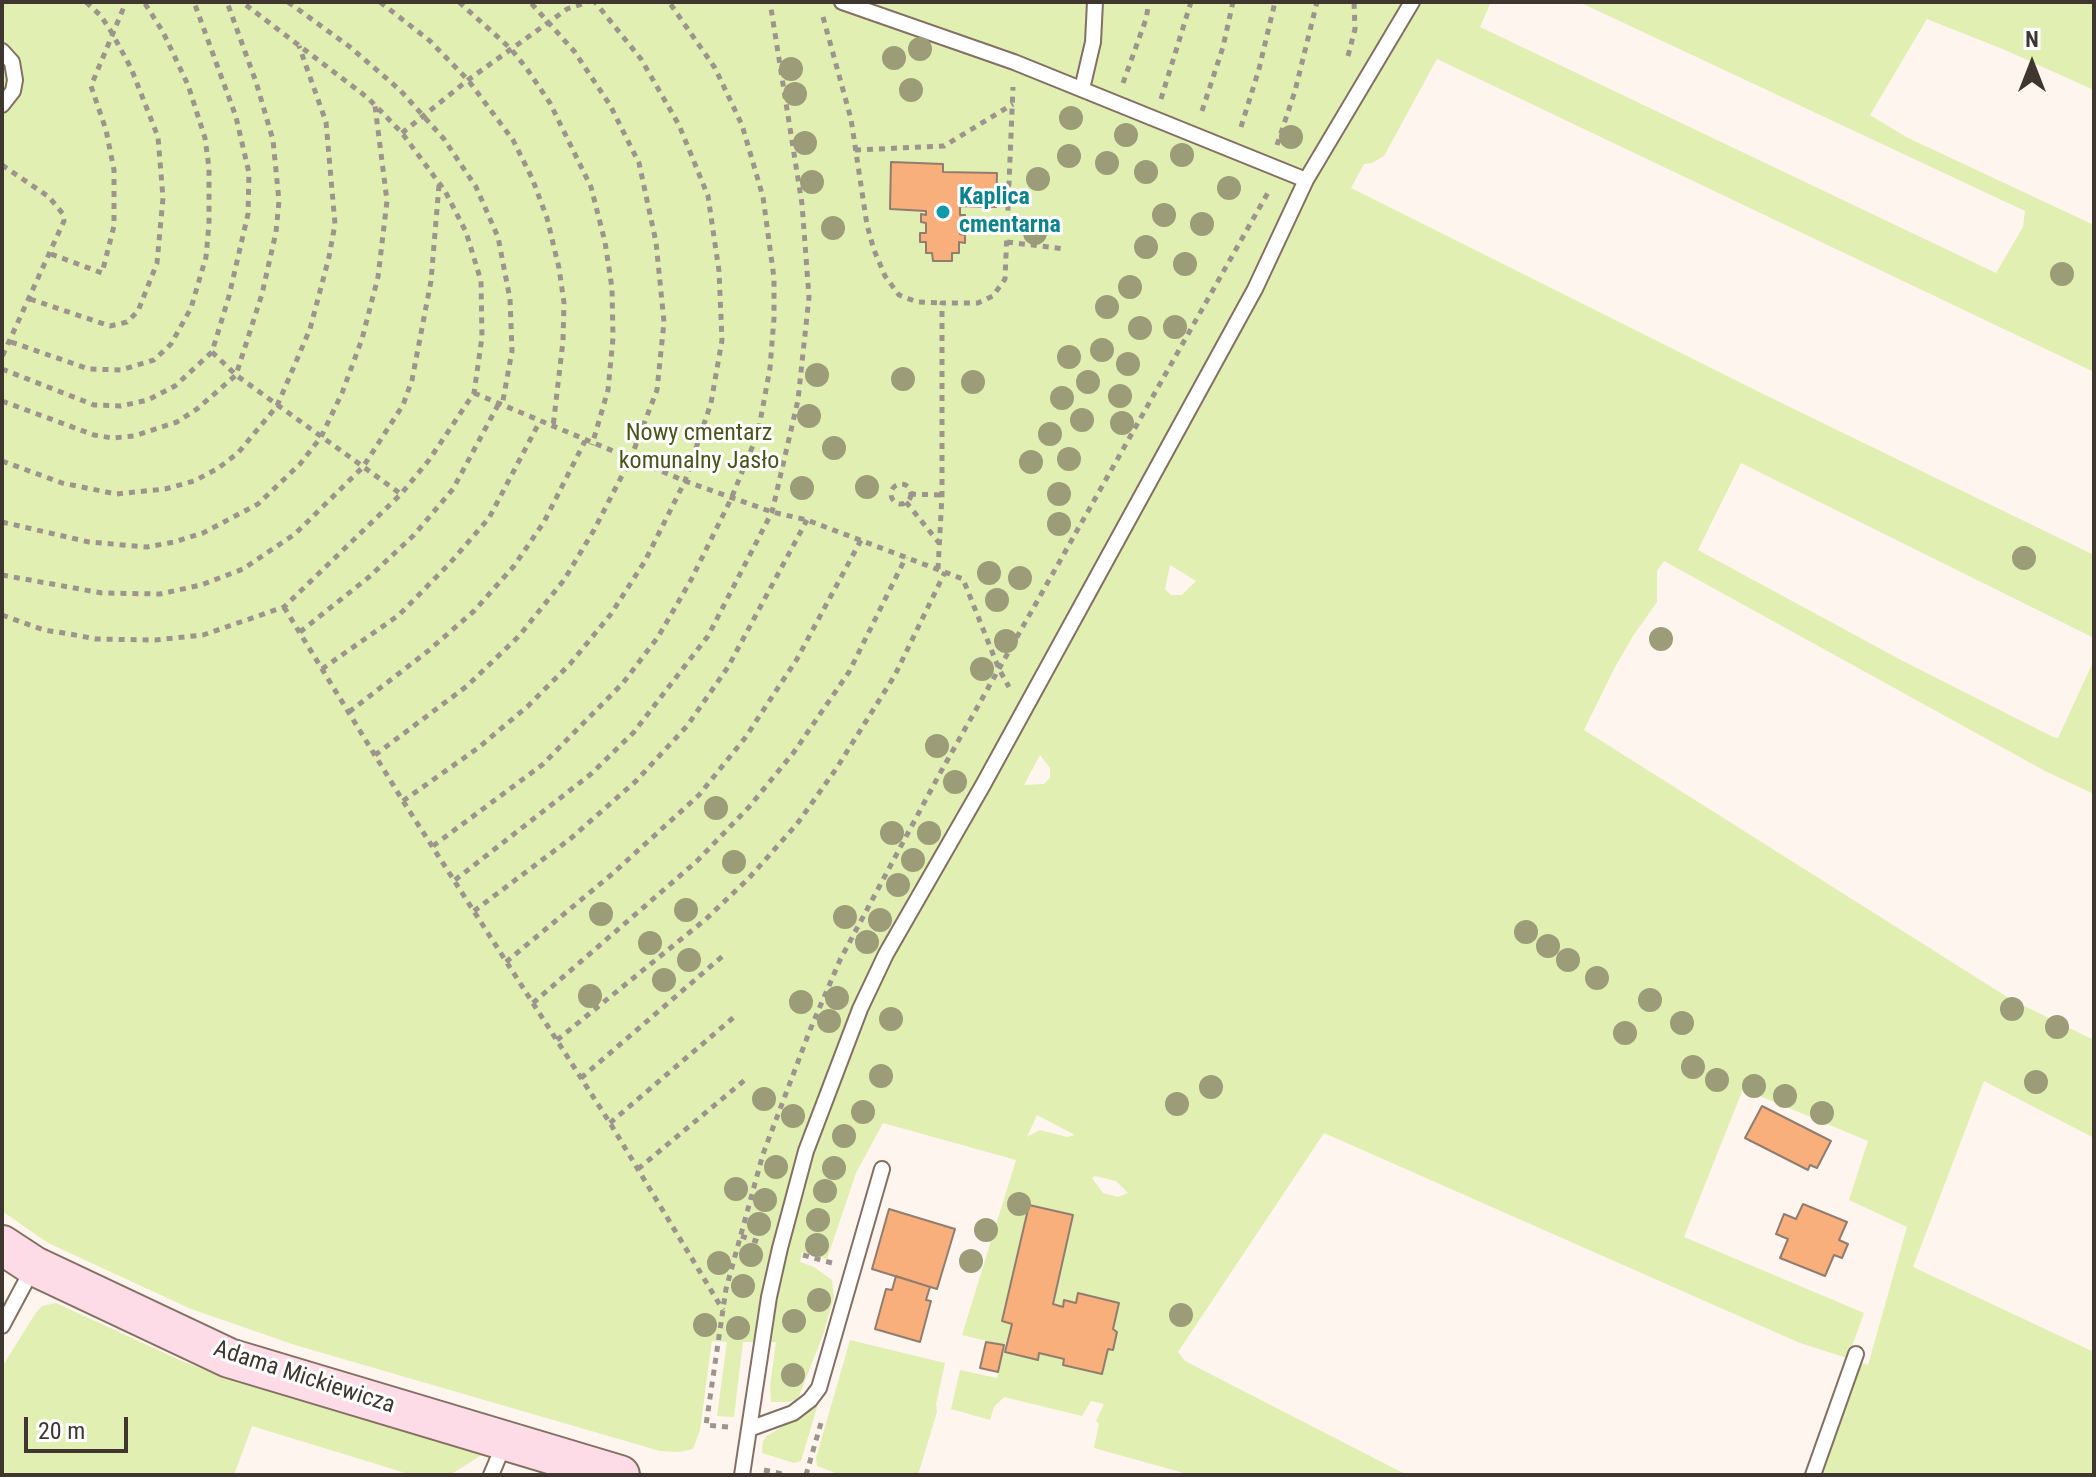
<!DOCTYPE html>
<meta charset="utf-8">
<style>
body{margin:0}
#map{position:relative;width:2096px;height:1477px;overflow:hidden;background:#fef5ef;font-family:"Roboto Condensed",sans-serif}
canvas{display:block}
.frame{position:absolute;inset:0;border:4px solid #3f3630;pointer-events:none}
.north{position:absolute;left:1992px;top:24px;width:80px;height:80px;-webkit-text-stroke:6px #fff;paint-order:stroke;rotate:0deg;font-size:22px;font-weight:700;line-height:32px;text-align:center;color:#3f3630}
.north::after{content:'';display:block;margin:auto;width:28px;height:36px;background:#3f3630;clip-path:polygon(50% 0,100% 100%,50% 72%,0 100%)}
.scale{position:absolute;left:24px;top:1417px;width:104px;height:36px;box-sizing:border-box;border:4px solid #3f3630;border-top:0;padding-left:10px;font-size:24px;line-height:28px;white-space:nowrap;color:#3f3630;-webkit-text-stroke:6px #fff;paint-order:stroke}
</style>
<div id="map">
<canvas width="2096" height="1477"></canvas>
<div class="frame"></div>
<div class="north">N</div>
<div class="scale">20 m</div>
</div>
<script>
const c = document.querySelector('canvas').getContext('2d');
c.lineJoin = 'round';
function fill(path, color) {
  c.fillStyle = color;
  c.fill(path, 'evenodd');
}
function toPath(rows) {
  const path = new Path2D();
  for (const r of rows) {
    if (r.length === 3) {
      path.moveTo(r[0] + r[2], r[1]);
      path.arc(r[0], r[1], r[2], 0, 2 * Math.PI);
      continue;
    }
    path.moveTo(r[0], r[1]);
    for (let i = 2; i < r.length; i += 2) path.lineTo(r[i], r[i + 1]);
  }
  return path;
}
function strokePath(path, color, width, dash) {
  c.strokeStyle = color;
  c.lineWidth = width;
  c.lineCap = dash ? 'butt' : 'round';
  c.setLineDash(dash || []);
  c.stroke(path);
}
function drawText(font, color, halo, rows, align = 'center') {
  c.font = font + ' "Roboto Condensed",sans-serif';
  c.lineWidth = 6;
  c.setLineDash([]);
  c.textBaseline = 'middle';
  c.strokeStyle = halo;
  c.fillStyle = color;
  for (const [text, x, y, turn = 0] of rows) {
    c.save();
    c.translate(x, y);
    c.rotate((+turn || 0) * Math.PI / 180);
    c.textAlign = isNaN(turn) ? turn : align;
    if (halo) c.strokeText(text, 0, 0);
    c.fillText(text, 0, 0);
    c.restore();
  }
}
const green = toPath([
 [2,2,1491,2,1480,27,1996,273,2023,227,2025,211,1579,2,2094,2,2094,90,2005,50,1927,19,1870,115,1906,137,2094,225,2094,372,1437,59,1384,156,1372,163,1364,164,1351,188,1759,392,2094,555,2094,638,1741,463,1698,550,1901,660,2053,737,2058,738,2094,660,2094,794,2045,771,1664,561,1657,571,1657,602,1633,636,1614,669,1584,730,2012,1000,2094,1040,2094,1138,1984,1081,1913,1267,2094,1352,2094,1475,1808,1475,1847,1358,1800,1343,1324,1133,1178,1352,1185,1361,1407,1475,1191,1475,1094,1448,1099,1424,1096,1421,1104,1404,1091,1401,1082,1416,1004,1397,994,1407,990,1420,951,1409,960,1370,997,1378,1003,1345,962,1335,1016,1160,883,1123,856,1173,827,1259,802,1252,800,1262,814,1267,832,1280,834,1297,823,1335,799,1396,795,1400,788,1402,771,1402,770,1386,776,1342,743,1342,734,1417,717,1416,727,1342,712,1341,700,1430,693,1449,679,1452,660,1451,295,1345,191,1309,48,1243,2,1211],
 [1170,565,1196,581,1182,595,1171,595,1165,589],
 [1040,755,1050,768,1050,778,1044,784,1024,785],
 [1743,1089,1868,1141,1849,1200,1907,1227,1868,1365,1848,1358,1864,1313,1684,1237],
 [1037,1115,1075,1135,1067,1137,1040,1130,1027,1137],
 [1095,1176,1116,1181,1128,1193,1118,1197,1103,1193,1092,1178],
 [56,1303,182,1361,237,1382,485,1453,450,1475,412,1475,252,1426,234,1475,2,1475,2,1367,35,1314,42,1306],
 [850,1340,945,1363,936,1404,937,1412,918,1475,841,1475,817,1466,816,1458],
 [818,1404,801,1461,794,1463,762,1453,763,1441,767,1436]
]);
const building = toPath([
 [891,162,943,164,943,172,997,173,996,207,960,206,960,215,965,215,965,224,960,223,960,234,965,235,965,243,959,242,959,253,952,253,952,261,933,261,932,253,926,253,926,242,920,242,920,233,926,233,926,223,921,222,921,214,926,215,926,211,890,209,891,162],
 [1762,1106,1831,1141,1817,1168,1810,1165,1808,1170,1745,1138,1762,1106],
 [1803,1204,1847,1222,1839,1240,1848,1244,1842,1258,1834,1255,1825,1276,1780,1258,1788,1239,1776,1234,1784,1214,1796,1219,1803,1204],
 [1029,1205,1073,1215,1053,1304,1063,1307,1064,1300,1076,1303,1078,1293,1119,1303,1113,1329,1117,1332,1113,1350,1108,1349,1102,1374,1063,1365,1064,1359,1039,1353,1038,1360,1005,1352,1012,1324,1002,1321,1029,1205],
 [889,1209,955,1229,937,1289,872,1269,889,1209],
 [896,1276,930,1287,926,1300,931,1301,920,1342,875,1329,886,1289,892,1290,896,1276],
 [986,1342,1004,1345,998,1372,980,1368,986,1342]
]);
const path = toPath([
 [288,2,350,47,400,90,444,139,476,187,498,237,510,299,512,351,502,406],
 [380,2,430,41,468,80,513,140,532,178,547,218,559,268,564,303,563,341,553,427],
 [459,2,511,49,527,69,550,103,591,187,605,242,612,288,613,338,608,390,592,445],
 [823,17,851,119,867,225,874,250,885,276,899,295,917,302,942,303],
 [1348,56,1355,29,1354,2],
 [1123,83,1146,19,1149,2],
 [1161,99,1191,2],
 [1202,111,1223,47,1233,2],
 [1241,127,1259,69,1275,2],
 [402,133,468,80,567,9,588,2],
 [1277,145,1295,91,1317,2],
 [855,150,944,146,1013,104],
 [2,165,49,197,63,214,64,221,2,357],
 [1007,242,1065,249],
 [51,254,102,273,114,226,114,170,106,130,91,86,126,2],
 [30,299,110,326,127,322,138,311,157,263,163,198,158,137,131,68,112,33,101,16,86,2],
 [11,342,89,369,121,370,154,360,171,344,191,308,206,257,209,224,209,168,205,138,188,85,163,32,144,2],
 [212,352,236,375,401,494],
 [2,369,94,405,121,406,148,400,175,386,212,352,229,296,248,214,249,173,236,117,194,2],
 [474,393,685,481,772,512,807,520,963,579,999,669,1009,687],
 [2,401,94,435,112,438,134,436,177,422,197,409,236,375,262,294,276,232,279,201,273,140,256,82,227,2],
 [2,461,62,483,116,494,165,489,194,481,217,469,238,453,277,406,310,329,329,257,335,224,326,122,299,46],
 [901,494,10],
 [910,494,941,495],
 [906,502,940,544],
 [2,522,89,542,147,547,174,542,203,533,258,504,300,464,321,437,342,393,362,339,378,277,387,201,375,106],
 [938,569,942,495,942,303,978,303,993,296,1005,279,1013,87],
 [2,575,102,593,160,594,201,585,243,569,295,534,363,467,403,405,412,380,431,281,439,185],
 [284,607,403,801,610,1123,723,1310],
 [2,615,44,630,70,634,96,639,155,640,203,635,284,607,401,494,429,460,474,393,482,337,481,281,466,232,445,191,402,133,368,98,242,2],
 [300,632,369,577,414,535,453,489,498,405],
 [322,669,399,615,450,563,489,518,540,421],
 [349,712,428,651,474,611,514,566,544,522,585,441],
 [375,755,467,686,519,636,564,580,594,530,630,460,657,390,664,322,656,242,639,163,610,105,574,51,530,2],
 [403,801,478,748,528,706,570,664,611,614,645,561,685,481,711,403,722,340,719,271,708,196,679,125,641,59,595,2],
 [433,846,542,765,623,683,658,637,691,580,731,499,758,433,770,368,774,318,774,278,763,197,742,125,715,68,669,2],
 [455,880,591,774,634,732,708,636,772,512,798,400,809,297,802,204,770,2],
 [474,911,570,839,636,781,687,726,728,667,807,520],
 [506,962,611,875,699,795,745,738,797,659,861,540],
 [533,1003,697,861,749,807,794,752,849,672,906,557],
 [557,1040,706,919,749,878,797,824,836,769,895,675,945,572],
 [581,1078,725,954],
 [610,1123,734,1017],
 [638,1169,746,1079],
 [741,1236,759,1242],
 [803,1255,832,1263],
 [728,1427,706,1425,726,1289,763,1154,810,1030,840,960,939,775,1270,189],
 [764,1470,787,1475],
 [806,1475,821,1423]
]);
const lane = toPath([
 [842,2,1014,62,1306,180],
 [2,51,12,62,15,80,13,91,2,105],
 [1082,89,1093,42,1095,2],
 [2,1326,34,1266],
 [749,1429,793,1413,810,1400,819,1388,882,1169],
 [491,1475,505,1442],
 [742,1475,769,1297,780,1248,806,1151,860,1009,886,954,983,785,1255,289,1306,180,1412,2],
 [1813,1475,1856,1354]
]);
const secondary = toPath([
 [2,1245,34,1266,229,1358,620,1475]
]);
const trees = [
 [920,49],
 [894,58],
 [791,69],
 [911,90],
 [795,94],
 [1071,118],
 [1126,135],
 [1291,137],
 [805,143],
 [1182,155],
 [1069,156],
 [1107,163],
 [1146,172],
 [1038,179],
 [812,182],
 [1229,188],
 [1164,215],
 [1202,224],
 [833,228],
 [1035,233],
 [1146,247],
 [1185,264],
 [2062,274],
 [1130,287],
 [1107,307],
 [1175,327],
 [1140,328],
 [1102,350],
 [1069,357],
 [1128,364],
 [817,375],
 [903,379],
 [973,382],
 [1088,382],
 [1120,396],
 [1062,398],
 [809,416],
 [1082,420],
 [1122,423],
 [1050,434],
 [834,448],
 [1069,459],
 [1031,462],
 [867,487],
 [802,488],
 [1059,494],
 [1059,524],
 [2024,558],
 [989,573],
 [1020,578],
 [997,600],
 [1661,639],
 [1006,641],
 [982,669],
 [937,746],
 [955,782],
 [716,808],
 [892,833],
 [929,833],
 [913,860],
 [734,862],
 [898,885],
 [686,910],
 [601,914],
 [845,917],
 [880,920],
 [1526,932],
 [867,942],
 [650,943],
 [1548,946],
 [689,960],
 [1568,960],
 [1597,978],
 [664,980],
 [590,996],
 [837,998],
 [1650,1000],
 [801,1002],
 [2012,1009],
 [891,1019],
 [829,1021],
 [1682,1023],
 [2057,1027],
 [1625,1033],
 [1693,1067],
 [881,1076],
 [1717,1080],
 [2036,1082],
 [1754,1086],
 [1211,1087],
 [1785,1096],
 [764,1099],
 [1177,1104],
 [863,1112],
 [1822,1113],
 [793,1116],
 [844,1136],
 [776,1167],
 [834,1168],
 [736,1189],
 [825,1191],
 [765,1200],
 [1019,1204],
 [818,1220],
 [759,1224],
 [986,1230],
 [817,1245],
 [751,1255],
 [971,1261],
 [719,1263],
 [743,1286],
 [819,1300],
 [1181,1315],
 [794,1321],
 [705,1325],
 [738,1328],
 [793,1375]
];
const markers = [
 [943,212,8,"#0f9aa8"]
];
const cultureNames = [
 ["Kaplica",959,198],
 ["cmentarna",959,226]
];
const parkNames = [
 ["Nowy cmentarz",699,434],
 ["komunalny Jasło",699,462]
];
const streetNames = [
 ["Adama Mickiewicza",304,1378,18]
];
fill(green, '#e2efb2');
fill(building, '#f9af7c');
strokePath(building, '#917d6f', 2);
strokePath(lane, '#846f62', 18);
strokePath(secondary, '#846f62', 42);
strokePath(path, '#9d948e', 5, [6, 6]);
strokePath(lane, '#fff', 14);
strokePath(secondary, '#fddce8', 38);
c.fillStyle = '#9c9c79';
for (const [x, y] of trees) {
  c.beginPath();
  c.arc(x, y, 12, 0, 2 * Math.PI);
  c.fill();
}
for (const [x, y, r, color] of markers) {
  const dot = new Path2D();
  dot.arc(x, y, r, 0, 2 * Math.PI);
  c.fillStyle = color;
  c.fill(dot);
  strokePath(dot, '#fff', 3);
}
drawText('bold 24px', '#0d838f', '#fff', cultureNames, 'left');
drawText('24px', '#4b5418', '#fff', parkNames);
drawText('24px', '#3f3630', '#fff', streetNames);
</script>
